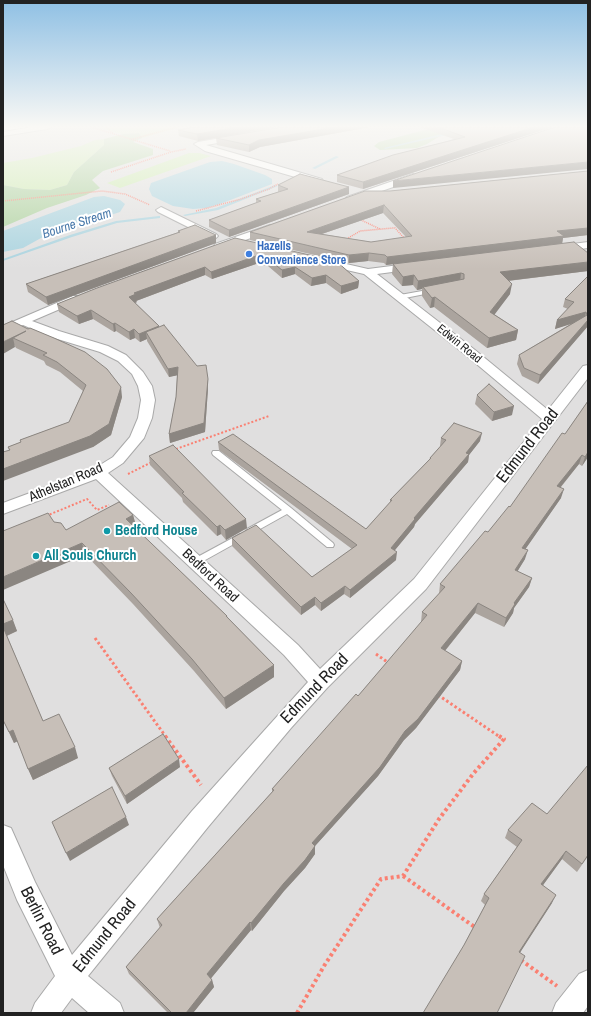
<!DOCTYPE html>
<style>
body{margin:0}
#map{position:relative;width:591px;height:1016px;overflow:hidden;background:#f2efe9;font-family:"Archivo Narrow",sans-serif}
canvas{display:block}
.frame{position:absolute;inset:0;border:4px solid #222;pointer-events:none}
</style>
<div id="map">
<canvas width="591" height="1016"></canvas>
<div class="frame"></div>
</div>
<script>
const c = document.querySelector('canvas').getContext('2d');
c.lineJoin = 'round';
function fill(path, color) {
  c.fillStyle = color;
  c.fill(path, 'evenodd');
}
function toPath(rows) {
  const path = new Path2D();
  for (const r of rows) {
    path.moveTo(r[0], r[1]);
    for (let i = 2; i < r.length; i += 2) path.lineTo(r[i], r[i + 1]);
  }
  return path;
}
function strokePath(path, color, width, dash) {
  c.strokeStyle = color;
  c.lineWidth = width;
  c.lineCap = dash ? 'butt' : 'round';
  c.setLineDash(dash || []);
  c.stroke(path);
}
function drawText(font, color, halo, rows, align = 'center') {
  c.font = font + ' "Archivo Narrow",sans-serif';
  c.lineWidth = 4;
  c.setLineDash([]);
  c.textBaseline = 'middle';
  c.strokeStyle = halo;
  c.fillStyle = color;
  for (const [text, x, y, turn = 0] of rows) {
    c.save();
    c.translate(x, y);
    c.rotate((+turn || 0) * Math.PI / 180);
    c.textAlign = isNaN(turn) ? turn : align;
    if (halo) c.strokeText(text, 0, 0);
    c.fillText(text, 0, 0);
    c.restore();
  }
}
const residential = toPath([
 [43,127,588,127,588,1013,3,1013,3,136]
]);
const grass = toPath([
 [97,127,181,127,142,138,139,133,123,134],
 [104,139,104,145,74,172,67,185,50,190,24,189,3,185,3,163,32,158,81,146,95,140],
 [189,153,199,153,211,156,120,188,107,183]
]);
const forest = toPath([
 [436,127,445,133,427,144,417,148,380,150,374,146,379,142],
 [139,133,142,138,133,142,153,149,153,155,103,171,92,180,100,188,86,195,47,208,3,227,3,185,24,189,50,190,67,185,74,172,104,145,104,139,123,134]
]);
const water = toPath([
 [222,161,234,164,265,175,272,179,272,184,220,204,206,208,193,209,173,206,152,196,149,189,151,183,210,162],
 [104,196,120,200,125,204,120,212,41,238,23,248,3,252,3,231,94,197]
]);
const stream = toPath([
 [450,132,451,134,385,149,384,148,450,132],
 [336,156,339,157,315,169,312,168,336,156],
 [275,185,278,186,218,210,185,216,183,215,216,208,275,185],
 [159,216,160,216,160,218,117,223,72,237,3,261,3,259,70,235,116,221,159,216]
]);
const pathFar3 = toPath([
 [91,127,170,151],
 [106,127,113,133],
 [133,139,177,127],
 [111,172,171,152,186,149],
 [3,201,102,191,125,194,150,205],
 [196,211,241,199,269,189,278,184],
 [359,219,380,229],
 [345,240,360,231,393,228,395,228,406,240]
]);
const pathFar2 = toPath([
 [176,449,269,416],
 [128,474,152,462],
 [46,516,87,499,97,510,109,505]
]);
const pathFar1 = toPath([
 [95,638,166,737],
 [376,654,390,664],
 [438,695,500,737]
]);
const path = toPath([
 [165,736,201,785],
 [403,876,476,928],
 [521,960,557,986],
 [297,1013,324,966,381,879,403,876,439,819,473,774,504,739,499,736]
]);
const service = toPath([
 [433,289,436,291,435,292,400,299,397,297,400,295,433,289],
 [213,451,219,451,291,508,333,543,334,545,333,547,327,547,287,514,253,533,247,533,246,531,247,529,282,510,213,455,212,453,213,451],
 [240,534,243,535,244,537,243,539,198,564,192,564,191,562,192,560,240,534]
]);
const minor = toPath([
 [33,127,51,127,47,129,3,136,3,132,33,127],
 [238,135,241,135,241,139,206,145,322,179,323,181,322,183,316,183,205,151,194,144,198,142,238,135],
 [413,174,416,175,417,177,416,179,353,201,347,201,345,199,347,197,413,174],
 [161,207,216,234,218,236,216,238,210,238,158,212,156,210,161,207],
 [270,225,273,226,275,228,273,230,223,248,215,248,214,246,215,244,270,225],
 [588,242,588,248,557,252,552,249,557,246,588,242],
 [320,258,368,269,415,263,419,264,420,266,419,268,415,269,377,274,475,350,548,410,583,366,588,365,588,378,426,589,327,688,291,728,208,827,88,976,120,1003,124,1013,89,1013,72,998,61,1013,31,1013,35,1003,55,976,17,900,3,865,3,825,11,828,35,882,72,955,192,811,308,682,284,655,96,479,3,514,3,503,92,470,113,457,130,437,138,418,141,400,138,386,132,374,118,361,100,352,51,337,23,325,3,335,3,326,73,296,81,296,83,298,81,300,32,321,59,331,108,346,126,355,143,372,152,386,155,400,152,418,144,438,123,463,108,473,298,645,320,669,414,579,542,419,467,356,364,274,316,263,315,261,316,259,320,258],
 [588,970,588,1006,583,1013,552,1013,556,1003,579,974,588,970]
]);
const wall = toPath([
 [194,127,276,127,198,141,179,136,178,130],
 [282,127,370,127,260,147,249,152,217,145,216,138],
 [419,127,552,127,363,189,337,182,337,175,454,139],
 [588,171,588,235,563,238,562,244,588,253,588,271,508,281,510,294,494,314,518,330,516,340,487,348,434,307,430,308,422,296,422,289,417,290,413,285,402,286,392,274,393,264,386,265,384,263,368,261,349,263,250,240,250,232,390,191],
 [383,213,406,237,371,242,322,234],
 [278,185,349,187,349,194,229,237,209,227,209,220,256,203,256,199,278,192],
 [178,231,216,235,216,243,48,305,28,292,26,284,179,232],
 [235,238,359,281,358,288,341,294,326,283,311,286,295,274,282,278,268,266,256,264,212,279,205,275,136,301,137,302,135,303,159,327,208,388,205,432,170,443,169,434,176,397,177,375,169,377,147,341,147,339,140,342,135,338,130,340,116,331,114,332,93,319,79,324,59,312,57,304],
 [588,276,588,326,538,384,522,376,517,364,519,355,572,323,555,329,557,320,568,309,563,307,565,299],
 [3,325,122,397,111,435,93,447,9,450,8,447,21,442,20,440,69,422,83,391,60,372,46,365,44,361,16,348],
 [477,395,512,415,492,421,475,404],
 [588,401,588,457,582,466,579,464,561,487,561,498,525,549,525,559,517,572,532,578,529,587,514,608,513,613,504,627,475,613,445,651,462,661,460,670,416,728,404,740,378,776,315,846,315,854,305,868,284,891,252,931,251,930,211,978,212,980,214,987,193,1013,168,1013,129,974,126,967,160,928,157,919,272,792,272,789,358,696,422,622,421,622,422,612,439,594,440,584,488,532,510,507,565,434],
 [441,438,480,441,469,455,468,462,415,524,414,527,395,550,396,560,350,598,344,594,321,611,315,605,301,615,232,546,232,538,312,577,352,549,219,450,218,442,366,529,390,503,390,500,429,460,430,458,441,446,440,446],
 [149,456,247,528,226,540,221,534,217,536,183,502,182,498,150,465],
 [133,515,136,526,134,527,227,616,228,618,274,665,274,677,226,709,194,671,133,604,54,522,66,530],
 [3,599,17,631,7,636,43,721,78,758,33,780,17,741,14,743,3,720],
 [180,767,127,804,112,776,109,768],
 [508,830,588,856,577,872,562,859,543,885,552,903,520,952,464,945,485,905,481,901,484,894,517,847,505,838]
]);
const shadedWall = toPath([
 [239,127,276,127,198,141,197,134],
 [335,127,370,127,260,147,249,152,249,145,259,140],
 [534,127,552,127,363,189,363,182],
 [588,162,588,169,393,188,393,181],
 [349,187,349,194,229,237,229,230],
 [384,205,383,213,307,239,307,232],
 [588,228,588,235,563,238,562,244,386,265,387,257,557,231],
 [216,235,216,243,48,305,46,297],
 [369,253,368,261,349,263,349,255],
 [256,256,256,264,212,279,211,272],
 [588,262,588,271,498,282,500,272],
 [205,267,205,275,136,301,137,302,130,305,129,297,134,293],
 [295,267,295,274,282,278,282,270],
 [461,273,460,283,423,287,422,289,417,290,418,281],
 [326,275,326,283,311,286,312,278],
 [414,275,413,285,402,286,403,277],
 [359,281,358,288,341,294,341,286],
 [512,284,510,294,489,322,490,312],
 [435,297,434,307,430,308,432,298],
 [91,310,93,319,79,324,77,316],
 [586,312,584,320,555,329,557,320],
 [588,320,588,326,538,384,540,375],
 [115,323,116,331,114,332,113,324],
 [159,326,160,334,146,332,147,339,140,342,139,334],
 [134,329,135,338,130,340,129,332],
 [518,330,516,340,487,348,489,338],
 [26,331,13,338,15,347,3,354,3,342],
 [178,367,179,375,169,377,168,369],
 [208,379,208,388,205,432,170,443,169,434],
 [121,387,122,397,111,435,93,447,3,481,3,469],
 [514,406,512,415,492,421,494,412],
 [482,433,480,441,469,455,468,462,415,524,414,527,390,556,391,548,414,518],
 [588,452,588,457,582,466,585,457],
 [582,455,579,464,554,495,557,486],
 [564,489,561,498,520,557,522,548],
 [133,515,136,526,128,530,126,519],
 [246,519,247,528,226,540,225,530],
 [220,525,221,534,217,536,217,527],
 [82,543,85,555,3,590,3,577],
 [528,550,525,559,512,580,515,570],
 [397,552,396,560,350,598,350,590],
 [532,578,529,587,514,608,513,613,504,627,506,618,514,603],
 [345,586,344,594,321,611,321,603],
 [315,597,315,605,301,615,301,607],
 [478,603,475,613,439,658,441,648],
 [13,620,17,631,6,636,3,627,3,624],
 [462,661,460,670,416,728,404,740,378,776,315,846,315,854,305,868,284,891,252,931,251,923,312,843,405,731],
 [274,665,274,677,226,709,224,698],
 [13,730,18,741,14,743,9,732],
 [75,747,78,758,33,780,28,769],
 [179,759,180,767,127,804,125,796],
 [126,817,129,825,70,861,66,853],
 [566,851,562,859,538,892,541,884],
 [556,895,552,903,516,959,519,952],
 [250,922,251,930,208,982,207,974],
 [212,980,214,987,193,1013,186,1013]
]);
const building = toPath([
 [194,127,239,127,197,134,178,130,194,127],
 [282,127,335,127,259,140,249,145,216,138,282,127],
 [438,127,534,127,363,182,337,175,393,155,465,137,438,127],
 [555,127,588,127,588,162,393,181,555,127],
 [588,171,588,228,557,231,564,236,387,257,385,255,369,253,349,255,250,232,365,191,390,191,588,171],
 [384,205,412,236,371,242,307,232,384,205],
 [300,174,349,187,229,230,209,220,261,201,256,199,288,189,278,185,300,174],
 [195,225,216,235,46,297,26,284,180,232,178,231,195,225],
 [235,238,336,261,359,281,341,286,326,275,312,278,295,267,282,270,268,259,256,256,211,272,205,267,134,293,136,294,129,297,159,326,139,334,134,329,129,332,115,323,113,324,91,310,77,316,57,304,97,288,235,238],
 [574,242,588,253,588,262,500,272,512,284,490,312,518,330,489,338,435,297,432,298,423,287,464,279,464,274,461,273,418,281,414,275,403,277,393,264,574,242],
 [588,276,588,320,540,375,524,368,519,355,587,315,586,312,557,320,574,302,565,299,588,276],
 [12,321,28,329,30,328,54,338,85,352,107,369,121,387,109,424,90,436,3,469,3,452,10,450,8,447,21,442,20,440,69,422,86,385,57,362,43,355,47,353,13,338,26,331,3,342,3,325,12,321],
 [164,325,197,366,206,365,208,379,204,423,169,434,176,397,178,367,168,369,146,332,164,325],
 [489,384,514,406,494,412,477,395,489,384],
 [588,401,588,452,585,457,582,455,557,486,564,489,522,548,528,550,515,570,532,578,514,603,515,604,506,618,478,603,441,648,462,661,418,719,405,731,380,767,312,843,315,846,305,860,284,883,251,923,250,922,207,974,212,980,186,1013,172,1013,126,967,162,925,157,919,274,790,272,789,356,694,358,696,427,615,422,612,445,587,440,584,485,531,488,532,509,506,510,507,562,433,565,434,588,401],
 [454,423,482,433,466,453,469,454,414,518,415,519,391,548,397,552,350,590,345,586,321,603,315,597,301,607,232,538,256,525,312,577,357,545,218,442,233,434,366,529,392,500,390,500,431,458,430,458,446,440,441,438,454,423],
 [173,445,246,519,225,530,220,525,217,527,182,493,184,492,149,456,173,445],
 [119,502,133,515,126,519,227,616,226,616,274,665,224,698,192,659,131,593,82,543,3,577,3,531,48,513,54,522,61,523,66,530,119,502],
 [3,599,13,620,3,624,3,599],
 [3,627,43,721,59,714,75,747,28,769,13,730,9,732,3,720,3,627],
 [163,734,179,759,125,796,109,768,163,734],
 [588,765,588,855,582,864,566,851,541,884,556,895,519,952,525,956,497,1013,423,1013,464,945,489,898,484,894,522,840,508,830,532,803,547,814,588,765],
 [112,787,126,817,66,853,52,822,112,787]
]);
const markers = [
 [249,254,4,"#3f7fe0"],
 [107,531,4,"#0f9aa8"],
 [36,556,4,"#0f9aa8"]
];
const farShopnames = [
 ["Hazells",257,247],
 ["Convenience Store",257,261]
];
const farStreetnames = [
 ["Edwin Road",459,344,39]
];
const farWaternames = [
 ["Bourne Stream",77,224,-18]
];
const streetNames = [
 ["Athelstan Road",66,483,-23],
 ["Bedford Road",210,576,43]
];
const cultureNames = [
 ["Bedford House",115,531],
 ["All Souls Church",44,556]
];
const nearStreetnames = [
 ["Edmund Road",528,446,-52],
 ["Edmund Road",315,689,-46],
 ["Berlin Road",41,921,63],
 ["Edmund Road",105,936,-51]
];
fill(residential, '#e0dfdf');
fill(grass, '#cdebb0');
fill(forest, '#add19e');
fill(water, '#aad3df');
fill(stream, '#aad3df');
strokePath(service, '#a9a9a9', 2);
strokePath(minor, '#a9a9a9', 2);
strokePath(pathFar3, '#fa8072', 1.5, [1, 1]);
strokePath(pathFar2, '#fa8072', 2, [2, 2]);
strokePath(pathFar1, '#fa8072', 3, [2.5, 2.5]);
strokePath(path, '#fa8072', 4, [3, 3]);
fill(service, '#fff');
fill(minor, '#fff');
fill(wall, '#aba49e');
fill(shadedWall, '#8b8681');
fill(building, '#c7bfb8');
strokePath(building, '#8b8681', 1);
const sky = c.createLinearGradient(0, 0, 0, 269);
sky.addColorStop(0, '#8fc0e4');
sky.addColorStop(0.47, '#f9f8f5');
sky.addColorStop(1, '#f9f8f500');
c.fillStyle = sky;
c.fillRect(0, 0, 591, 269);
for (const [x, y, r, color] of markers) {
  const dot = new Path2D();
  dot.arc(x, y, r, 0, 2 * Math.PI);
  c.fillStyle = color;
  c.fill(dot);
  strokePath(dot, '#fff', 1.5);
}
drawText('bold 12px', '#366cbe', '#fff', farShopnames, 'left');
drawText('12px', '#222', '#fff', farStreetnames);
drawText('italic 13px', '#4a7aab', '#fff', farWaternames);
drawText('14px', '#222', '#fff', streetNames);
drawText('bold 14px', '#0d838f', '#fff', cultureNames, 'left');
drawText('17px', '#222', '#fff', nearStreetnames);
</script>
